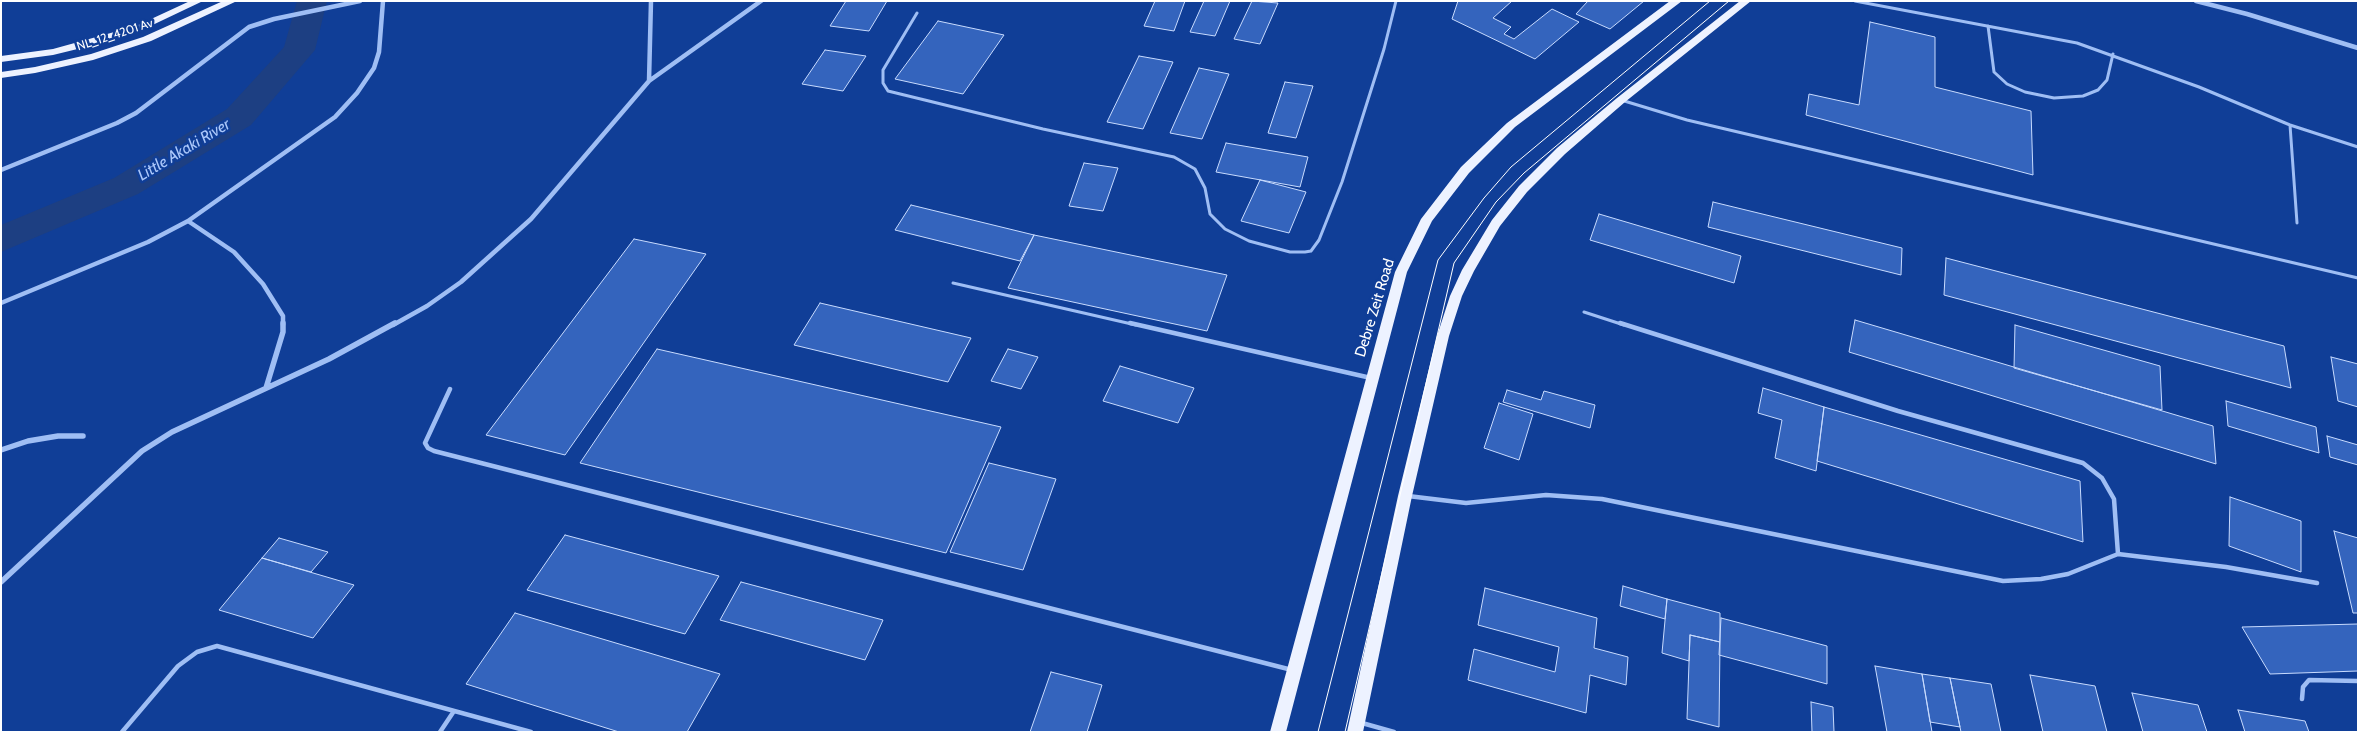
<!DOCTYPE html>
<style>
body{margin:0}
#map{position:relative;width:2359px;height:733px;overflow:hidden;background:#103e97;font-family:Cabin,sans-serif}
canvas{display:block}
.frame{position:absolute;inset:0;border:2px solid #fff;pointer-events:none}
</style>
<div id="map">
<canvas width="2359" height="733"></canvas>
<div class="frame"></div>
</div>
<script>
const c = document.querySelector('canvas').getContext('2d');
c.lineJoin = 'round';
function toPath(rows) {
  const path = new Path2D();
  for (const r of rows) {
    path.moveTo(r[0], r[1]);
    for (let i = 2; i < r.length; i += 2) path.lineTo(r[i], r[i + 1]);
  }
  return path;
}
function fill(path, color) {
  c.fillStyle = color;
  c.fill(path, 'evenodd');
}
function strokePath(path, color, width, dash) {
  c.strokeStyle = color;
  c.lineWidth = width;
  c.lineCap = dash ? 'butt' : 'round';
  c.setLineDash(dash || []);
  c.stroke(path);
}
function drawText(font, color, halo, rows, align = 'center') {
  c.font = font + ' Cabin,sans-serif';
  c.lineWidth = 5;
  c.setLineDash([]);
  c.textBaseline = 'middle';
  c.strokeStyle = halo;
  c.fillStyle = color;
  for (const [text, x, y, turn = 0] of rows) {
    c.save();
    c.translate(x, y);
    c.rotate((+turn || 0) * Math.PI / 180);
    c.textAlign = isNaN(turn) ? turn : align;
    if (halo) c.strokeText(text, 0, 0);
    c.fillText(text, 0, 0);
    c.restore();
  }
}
const river = toPath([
 [297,1,327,1,315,50,251,125,138,194,1,252,1,225,114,178,227,109,284,47,297,1]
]);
const building = toPath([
 [846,1,887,1,869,31,830,26,846,1],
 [1155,1,1185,1,1174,31,1144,26,1155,1],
 [1204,1,1230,1,1215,36,1190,32,1204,1],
 [1252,1,1278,3,1260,44,1234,39,1252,1],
 [1458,1,1512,1,1493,18,1511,27,1504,34,1514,39,1552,9,1579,22,1535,59,1452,19,1458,1],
 [1588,1,1644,1,1610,29,1576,14,1588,1],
 [938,21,1004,35,963,94,895,79,938,21],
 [1870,22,1935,37,1935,87,2031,111,2033,175,1806,115,1809,94,1859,105,1870,22],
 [825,50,866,56,843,91,802,84,825,50],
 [1139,56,1173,62,1143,129,1107,122,1139,56],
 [1199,68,1229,74,1202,139,1170,133,1199,68],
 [1285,82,1313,86,1296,138,1268,133,1285,82],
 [1226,143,1308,157,1300,187,1216,172,1226,143],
 [1084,163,1118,168,1103,211,1069,206,1084,163],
 [1260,180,1306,192,1289,233,1241,221,1260,180],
 [1713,202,1902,248,1901,275,1708,227,1713,202],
 [911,205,1034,235,1020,261,895,230,911,205],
 [1599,214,1741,256,1734,283,1590,240,1599,214],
 [1034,235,1227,275,1207,331,1008,288,1034,235],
 [634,239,706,254,565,455,486,435,634,239],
 [1946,258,2284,346,2291,388,1944,295,1946,258],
 [820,303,971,338,948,382,794,345,820,303],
 [1855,320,2213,426,2216,464,1849,352,1855,320],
 [2015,325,2160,366,2162,410,2014,368,2015,325],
 [657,349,1001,427,946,553,580,463,657,349],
 [1008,349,1038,357,1021,389,991,381,1008,349],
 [2331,357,2358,364,2358,407,2338,401,2331,357],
 [1120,366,1194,388,1178,423,1103,401,1120,366],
 [1763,388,1824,407,1816,471,1775,458,1782,420,1758,413,1763,388],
 [1507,390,1541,400,1544,391,1595,405,1590,428,1503,402,1507,390],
 [2226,401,2316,427,2319,453,2228,426,2226,401],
 [1499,403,1533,414,1519,460,1484,448,1499,403],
 [1824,407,2080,481,2083,542,1817,461,1824,407],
 [2327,436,2358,445,2358,465,2330,457,2327,436],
 [989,463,1056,479,1023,570,950,552,989,463],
 [2230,497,2301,521,2301,572,2229,546,2230,497],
 [2334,531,2358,538,2358,613,2353,613,2334,531],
 [565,535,719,576,685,634,527,590,565,535],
 [279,538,328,552,311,572,262,558,279,538],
 [262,558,354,585,313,638,219,610,262,558],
 [741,582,883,620,865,660,720,620,741,582],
 [1623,586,1667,599,1665,619,1620,606,1623,586],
 [1485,588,1597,618,1594,648,1628,657,1626,685,1590,675,1586,713,1468,680,1474,649,1555,672,1559,647,1478,625,1485,588],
 [1667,599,1720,613,1720,642,1690,635,1689,661,1662,653,1667,599],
 [515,613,720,674,687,732,619,732,466,684,515,613],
 [1721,618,1827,646,1827,684,1719,655,1721,618],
 [2358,624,2358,671,2270,674,2242,627,2358,624],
 [1690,635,1720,642,1719,727,1687,719,1690,635],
 [1875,666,1922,674,1932,732,1887,732,1875,666],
 [1051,672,1102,685,1087,732,1030,732,1051,672],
 [1922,674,1950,678,1960,727,1930,722,1922,674],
 [2030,675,2095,686,2107,732,2043,732,2030,675],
 [1950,678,1991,684,2001,732,1961,732,1950,678],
 [2132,693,2198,705,2207,732,2143,732,2132,693],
 [1811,702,1833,707,1834,732,1812,732,1811,702],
 [2238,710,2305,721,2309,732,2245,732,2238,710]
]);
const serviceFar1 = toPath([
 [1855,1,2077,43,2199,87,2290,125,2358,147],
 [917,13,883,70,883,83,888,91,1043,129,1174,157,1195,169,1205,188,1210,214,1225,229,1249,241,1290,252,1305,252,1311,251,1319,240,1342,182,1384,49,1396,1],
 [1988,26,1994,72,2007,84,2025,92,2054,98,2083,96,2098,90,2107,80,2113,54],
 [1621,100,1687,120,2358,278],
 [2290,125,2297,223],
 [953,283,1136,325],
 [1584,312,1624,325]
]);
const service = toPath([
 [1130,323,1371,378],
 [1620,323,1898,411,2083,463,2102,478,2114,499,2118,554],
 [450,389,425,443,428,448,434,451,1292,670],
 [1408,496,1466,503,1546,495,1602,499,2003,581,2041,579,2068,574,2118,554,2226,567,2317,583],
 [2302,699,2303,687,2309,680,2358,681],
 [1362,723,1394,732],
 [122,732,178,666,197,652,217,646,531,732],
 [440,732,454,711]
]);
const minorFar1 = toPath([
 [651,1,649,81,761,1],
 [2196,1,2247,14,2358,48],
 [1,170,117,123,136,113,249,27,274,19,360,1],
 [188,221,234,252,263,284,283,316,283,325],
 [1,303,148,242,188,221,335,117,357,93,374,68,379,52,383,1],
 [393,325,427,306,461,282,531,219,649,81]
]);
const minor = toPath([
 [266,388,283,332,283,323],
 [1,450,28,441,58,436,83,436],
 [1,582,142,451,172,432,329,359,395,323]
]);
const primary = toPath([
 [190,1,203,1,142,30,102,43,53,55,1,62,1,56,53,49,136,26,190,1],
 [223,1,237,1,151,41,93,60,35,73,1,78,1,72,35,67,91,54,143,37,223,1],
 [1670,1,1682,1,1515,127,1469,173,1432,221,1407,272,1286,732,1270,732,1395,272,1421,219,1461,167,1507,123,1670,1],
 [1740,1,1751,1,1625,102,1565,154,1527,192,1500,226,1474,271,1462,296,1449,336,1412,496,1363,732,1347,732,1398,496,1437,336,1450,296,1462,270,1492,220,1519,186,1557,148,1617,98,1740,1]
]);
const tram = toPath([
 [1318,732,1438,260,1484,198,1511,167,1710,1],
 [1345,732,1454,263,1496,202,1524,173,1729,1]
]);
const farStreetnames = [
 ["NL_12_4201 Av",115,35,-18]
];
const streetNames = [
 ["Debre Zeit Road",1375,308,-73]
];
const waterNames = [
 ["Little Akaki River",184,150,-31]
];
fill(river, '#1d3f82');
fill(building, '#3464bd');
strokePath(building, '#c8dbfe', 1);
strokePath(serviceFar1, '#9fbef4', 3);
strokePath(service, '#9fbef4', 4.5);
strokePath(minorFar1, '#9fbef4', 4.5);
strokePath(minor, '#9fbef4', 5.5);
fill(primary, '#edf2ff');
strokePath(tram, '#fff', 1);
drawText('12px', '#fff', '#103e97', farStreetnames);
drawText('15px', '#fff', '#103e97', streetNames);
drawText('italic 16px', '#acc8fb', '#103e97', waterNames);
</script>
